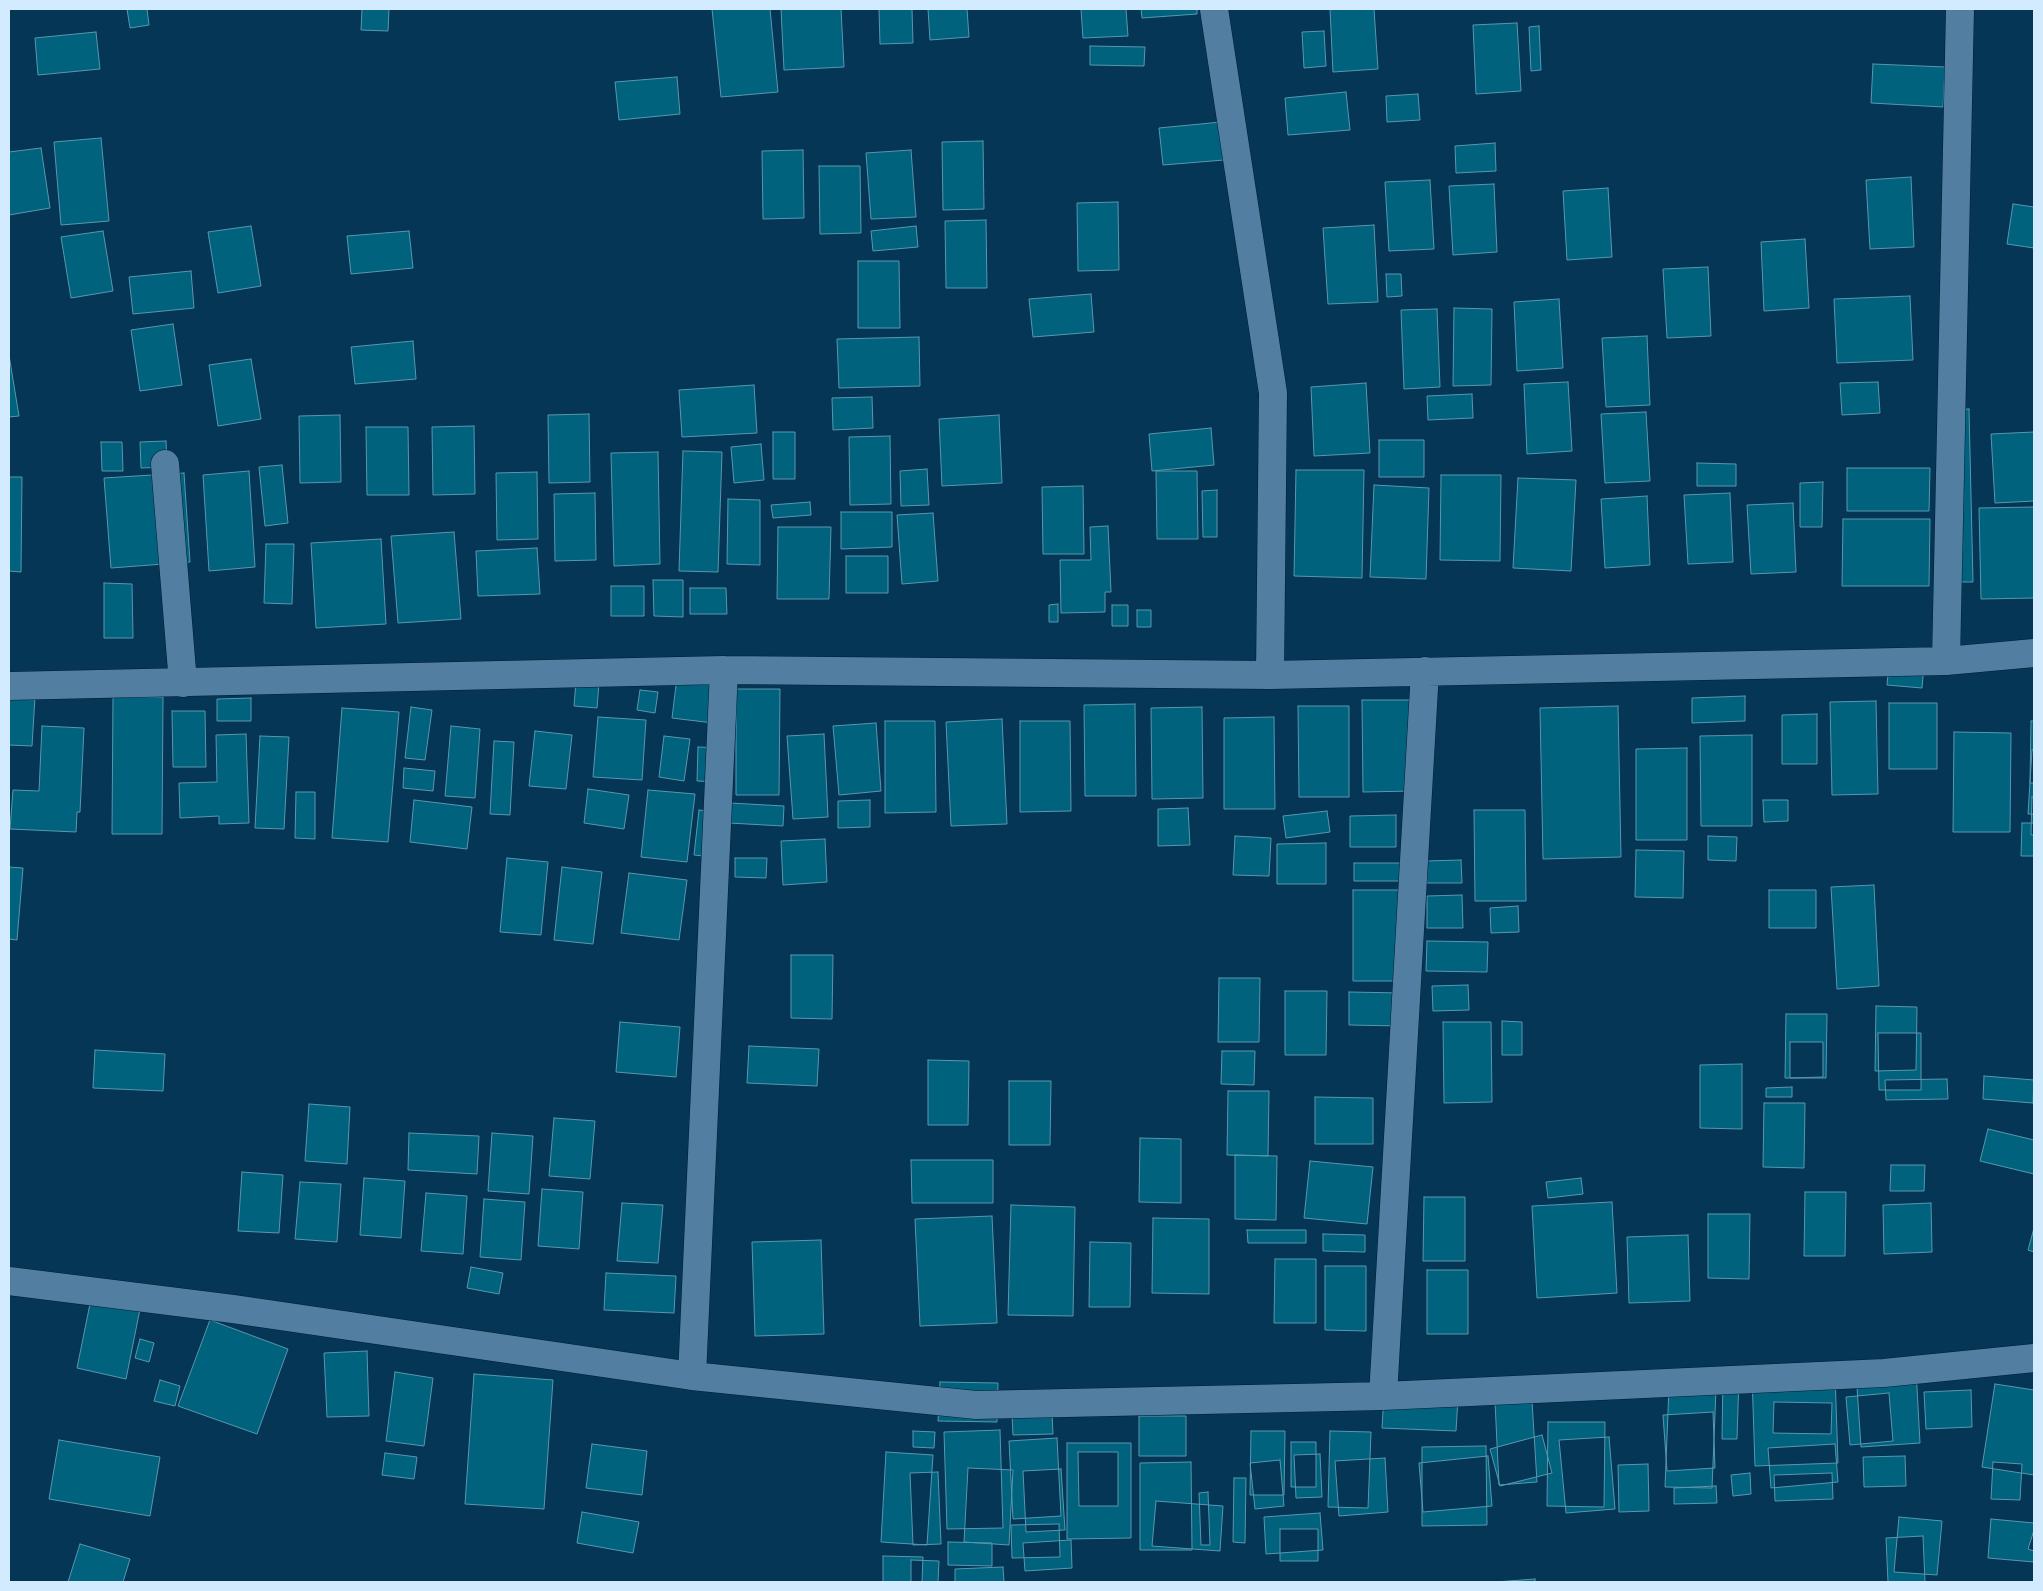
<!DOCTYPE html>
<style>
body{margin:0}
#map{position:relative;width:2043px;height:1591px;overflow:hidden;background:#063655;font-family:"DM Sans",sans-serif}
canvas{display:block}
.frame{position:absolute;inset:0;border:10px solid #d3ebff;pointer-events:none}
</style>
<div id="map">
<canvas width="2043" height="1591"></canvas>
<div class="frame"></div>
</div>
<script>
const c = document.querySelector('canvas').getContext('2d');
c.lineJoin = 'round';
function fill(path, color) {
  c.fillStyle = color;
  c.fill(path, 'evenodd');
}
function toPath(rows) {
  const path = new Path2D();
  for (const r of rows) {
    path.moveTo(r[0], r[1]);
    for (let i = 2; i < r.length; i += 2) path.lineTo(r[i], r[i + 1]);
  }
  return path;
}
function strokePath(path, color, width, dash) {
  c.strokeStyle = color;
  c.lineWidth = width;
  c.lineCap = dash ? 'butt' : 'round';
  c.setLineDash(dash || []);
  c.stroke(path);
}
const building = toPath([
 [127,9,147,9,149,25,130,28,127,9],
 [362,9,389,9,388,31,361,30,362,9],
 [712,9,770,9,778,92,721,97,712,9],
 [781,9,841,9,844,67,784,70,781,9],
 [879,9,912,9,913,43,880,44,879,9],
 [928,9,967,9,969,37,930,40,928,9],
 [1081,9,1126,9,1128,36,1083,38,1081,9],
 [1141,9,1197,9,1197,14,1142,18,1141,9],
 [1330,9,1374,9,1378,69,1333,72,1330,9],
 [1517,23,1521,91,1476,94,1473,25,1517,23],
 [1539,26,1541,70,1531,71,1529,27,1539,26],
 [1324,31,1326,66,1304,68,1302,32,1324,31],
 [96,32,100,69,38,75,35,38,96,32],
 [1090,46,1145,47,1144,66,1090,65,1090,46],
 [1873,64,1945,67,1943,107,1871,103,1873,64],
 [677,77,680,114,619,120,615,82,677,77],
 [1346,92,1350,130,1288,135,1285,98,1346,92],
 [1418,94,1420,120,1387,122,1386,96,1418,94],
 [1221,122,1224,160,1163,165,1159,128,1221,122],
 [101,138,109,221,61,225,54,142,101,138],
 [983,141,984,209,943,210,942,142,983,141],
 [1495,143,1496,171,1456,173,1455,146,1495,143],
 [41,148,50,208,9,215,9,152,41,148],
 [803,150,804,218,763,219,762,151,803,150],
 [911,150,916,217,871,219,866,153,911,150],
 [819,166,860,166,861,233,820,234,819,166],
 [1911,177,1914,247,1870,249,1866,180,1911,177],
 [1430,180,1434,249,1389,251,1385,182,1430,180],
 [1494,184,1497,252,1453,255,1449,186,1494,184],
 [1608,188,1612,257,1567,260,1563,191,1608,188],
 [1118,202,1119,270,1078,271,1077,203,1118,202],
 [2013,204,2034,207,2034,248,2007,244,2013,204],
 [986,220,987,288,946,288,945,221,986,220],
 [1374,225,1378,302,1328,304,1323,228,1374,225],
 [251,226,261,286,218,293,208,232,251,226],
 [916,226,918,247,873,251,871,231,916,226],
 [103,231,113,291,71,298,61,237,103,231],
 [409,231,413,268,351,274,347,236,409,231],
 [1805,239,1809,308,1764,311,1761,242,1805,239],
 [858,261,899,261,900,328,858,328,858,261],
 [1708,267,1711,336,1667,338,1663,269,1708,267],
 [191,271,194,308,133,314,129,277,191,271],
 [1386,274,1401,274,1402,296,1387,297,1386,274],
 [1091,294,1094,332,1033,337,1029,299,1091,294],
 [1910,296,1913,360,1837,363,1834,299,1910,296],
 [1559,299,1563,368,1517,371,1514,302,1559,299],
 [1454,308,1492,309,1491,385,1453,386,1454,308],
 [1437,309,1440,387,1404,389,1401,310,1437,309],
 [173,324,182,385,140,391,131,330,173,324],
 [1647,336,1650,405,1606,407,1602,338,1647,336],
 [919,337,920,386,839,388,837,339,919,337],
 [413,341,416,379,355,384,351,347,413,341],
 [9,355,19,416,9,417,9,355],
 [251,359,261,419,218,426,209,365,251,359],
 [1568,382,1572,451,1527,454,1524,384,1568,382],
 [1878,382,1880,413,1842,415,1840,383,1878,382],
 [1366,383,1370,453,1314,456,1311,387,1366,383],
 [754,385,757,433,682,437,679,390,754,385],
 [1472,394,1473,418,1428,420,1427,396,1472,394],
 [872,397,873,428,833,430,832,398,872,397],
 [1969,409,1973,582,1946,582,1942,410,1969,409],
 [1646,412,1650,481,1605,483,1601,414,1646,412],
 [589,414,590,482,549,483,548,415,589,414],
 [340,415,341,482,300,483,299,416,340,415],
 [999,415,1002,483,942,486,939,419,999,415],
 [474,426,475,494,433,495,432,427,474,426],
 [366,427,408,427,409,495,367,495,366,427],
 [1211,428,1214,465,1152,471,1149,434,1211,428],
 [773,432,795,432,795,479,773,479,773,432],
 [2034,432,2034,501,1995,503,1991,434,2034,432],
 [890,436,891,504,850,505,849,437,890,436],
 [1379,440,1424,440,1424,477,1379,477,1379,440],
 [166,441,167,467,141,468,140,442,166,441],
 [101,442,122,442,123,471,102,471,101,442],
 [761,444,764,480,734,483,731,447,761,444],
 [683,451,722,452,718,572,679,571,683,451],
 [658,452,660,564,614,566,611,453,658,452],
 [1697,463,1736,464,1736,486,1697,486,1697,463],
 [282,465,288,523,265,526,259,467,282,465],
 [1847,468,1930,468,1929,511,1847,511,1847,468],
 [927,469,929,505,901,506,900,471,927,469],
 [1296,470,1364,470,1362,578,1294,576,1296,470],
 [249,471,255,567,209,571,203,475,249,471],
 [1156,471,1197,471,1198,539,1157,539,1156,471],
 [537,472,538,539,497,540,496,473,537,472],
 [184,473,190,562,111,568,104,478,184,473],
 [1441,475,1501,475,1500,561,1440,560,1441,475],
 [9,477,22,477,21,572,9,571,9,477],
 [1518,478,1576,480,1571,571,1513,568,1518,478],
 [1823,482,1822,527,1800,527,1800,483,1823,482],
 [1374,485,1429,488,1426,579,1370,577,1374,485],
 [1083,486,1084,554,1043,554,1042,487,1083,486],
 [1217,490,1217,537,1203,537,1202,491,1217,490],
 [595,493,596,560,555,561,554,494,595,493],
 [1730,493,1733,562,1688,564,1684,495,1730,493],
 [1647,496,1650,565,1605,568,1601,499,1647,496],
 [728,499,760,500,760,565,727,564,728,499],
 [810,502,811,515,773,518,771,505,810,502],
 [1793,503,1796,572,1751,574,1747,505,1793,503],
 [2034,507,2034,598,1981,599,1979,508,2034,507],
 [841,512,892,512,892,547,841,549,841,512],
 [933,513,938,581,902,584,897,515,933,513],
 [1843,519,1930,519,1929,586,1842,586,1843,519],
 [1108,526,1111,592,1105,592,1105,612,1061,613,1060,560,1091,560,1090,527,1108,526],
 [778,527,831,527,829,599,777,599,778,527],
 [454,532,461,619,398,623,391,536,454,532],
 [381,539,386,624,316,628,311,543,381,539],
 [266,544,294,544,292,604,264,603,266,544],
 [537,548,540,594,478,596,476,551,537,548],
 [846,556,888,556,888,593,846,593,846,556],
 [653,580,683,580,683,617,654,616,653,580],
 [104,583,132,584,133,638,104,638,104,583],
 [611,586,644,586,644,616,611,616,611,586],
 [690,588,726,588,727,614,690,614,690,588],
 [1058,604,1058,622,1049,622,1049,605,1058,604],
 [1112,605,1128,605,1128,626,1112,626,1112,605],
 [1137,610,1151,610,1151,627,1137,627,1137,610],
 [1889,663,1924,665,1922,688,1887,685,1889,663],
 [678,669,720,675,713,723,672,718,678,669],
 [576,681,599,683,597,708,574,706,576,681],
 [736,689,780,689,779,795,736,795,736,689],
 [640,690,658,692,655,713,637,710,640,690],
 [1745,696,1745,721,1692,723,1692,698,1745,696],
 [9,697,35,697,32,746,9,745,9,697],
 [113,697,163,697,162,834,112,834,113,697],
 [251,698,251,721,217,721,217,699,251,698],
 [1362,700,1413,700,1414,791,1363,792,1362,700],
 [1876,701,1878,794,1832,795,1830,702,1876,701],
 [1889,703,1937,703,1937,769,1889,769,1889,703],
 [1135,704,1136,796,1085,796,1084,705,1135,704],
 [1298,706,1349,706,1349,797,1299,797,1298,706],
 [1618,706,1621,857,1543,859,1540,708,1618,706],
 [411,707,432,710,425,760,405,758,411,707],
 [1202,707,1203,798,1152,799,1151,708,1202,707],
 [342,708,399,712,388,842,332,838,342,708],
 [172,711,205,711,206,767,173,767,172,711],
 [1817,714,1817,764,1782,764,1782,715,1817,714],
 [598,717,646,720,642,780,593,777,598,717],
 [1274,717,1275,809,1224,809,1224,718,1274,717],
 [1002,719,1007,824,951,826,946,722,1002,719],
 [885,721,935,721,936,812,885,813,885,721],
 [1020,721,1070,721,1071,811,1020,812,1020,721],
 [2031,721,2034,721,2034,783,2030,783,2031,721],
 [876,723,881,791,839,795,833,726,876,723],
 [42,726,84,728,80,812,77,812,76,832,10,829,13,790,39,791,42,726],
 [451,726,480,729,475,798,445,796,451,726],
 [535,731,572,735,566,789,529,786,535,731],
 [1954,732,2011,733,2010,832,1953,832,1954,732],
 [246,734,249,823,219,824,219,816,180,818,179,783,217,782,216,735,246,734],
 [824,734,828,817,793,819,787,736,824,734],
 [1752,735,1752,826,1701,826,1700,736,1752,735],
 [260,736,289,737,284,829,255,828,260,736],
 [664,736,690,739,684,781,659,777,664,736],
 [494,741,514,742,510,815,490,814,494,741],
 [698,747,722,748,720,782,697,781,698,747],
 [1687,748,1687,840,1636,840,1636,749,1687,748],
 [2032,750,2034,750,2034,814,2028,814,2032,750],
 [404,768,435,771,433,791,403,788,404,768],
 [588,789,629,795,624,829,584,823,588,789],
 [648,790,695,794,687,862,641,857,648,790],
 [296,792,315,792,315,839,295,838,296,792],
 [2032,797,2034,797,2034,835,2031,835,2032,797],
 [414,800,472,807,467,849,410,842,414,800],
 [870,800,870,827,838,828,838,801,870,800],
 [1763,800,1788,800,1788,821,1764,822,1763,800],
 [730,803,784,806,783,826,729,823,730,803],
 [1188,808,1190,845,1158,846,1158,809,1188,808],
 [699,810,718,812,713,857,694,855,699,810],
 [1474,810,1525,810,1526,901,1475,901,1474,810],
 [1327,811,1330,832,1286,838,1283,816,1327,811],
 [1396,815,1396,847,1350,847,1350,816,1396,815],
 [2022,823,2034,823,2034,856,2021,856,2022,823],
 [1235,836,1271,838,1269,876,1233,875,1235,836],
 [1708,836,1737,837,1736,861,1708,860,1708,836],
 [825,839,827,882,783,885,781,841,825,839],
 [1326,843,1326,884,1277,884,1277,844,1326,843],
 [1636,850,1684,851,1683,898,1635,897,1636,850],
 [507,858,548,862,541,935,500,932,507,858],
 [735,858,767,858,766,878,735,877,735,858],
 [1461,860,1462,883,1427,883,1426,861,1461,860],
 [1354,863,1412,863,1412,881,1354,881,1354,863],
 [9,867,23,868,17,940,9,939,9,867],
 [562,867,602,872,593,944,554,940,562,867],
 [629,873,687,880,679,940,621,933,629,873],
 [1874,885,1879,986,1837,989,1831,887,1874,885],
 [1353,890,1403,890,1404,981,1353,981,1353,890],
 [1769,890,1816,890,1816,928,1769,928,1769,890],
 [1462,895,1463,928,1427,928,1427,896,1462,895],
 [1518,906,1519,932,1491,933,1490,908,1518,906],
 [1427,941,1488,942,1487,972,1426,971,1427,941],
 [791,955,833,955,832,1019,791,1018,791,955],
 [1219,978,1260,978,1259,1042,1218,1042,1219,978],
 [1468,985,1469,1010,1433,1011,1432,986,1468,985],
 [1285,991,1327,991,1326,1055,1285,1055,1285,991],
 [1349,992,1401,993,1400,1026,1349,1025,1349,992],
 [1876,1006,1917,1007,1916,1070,1875,1071,1876,1006],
 [1786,1014,1827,1014,1826,1078,1785,1078,1786,1014],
 [1502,1021,1522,1022,1522,1055,1502,1055,1502,1021],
 [620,1022,680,1027,676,1077,616,1072,620,1022],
 [1443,1022,1491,1022,1492,1102,1444,1103,1443,1022],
 [1878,1033,1921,1033,1921,1090,1879,1090,1878,1033],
 [1790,1042,1823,1042,1823,1077,1790,1078,1790,1042],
 [749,1046,819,1049,817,1086,747,1083,749,1046],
 [95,1050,165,1054,163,1091,93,1088,95,1050],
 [1222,1051,1255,1051,1254,1085,1221,1084,1222,1051],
 [928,1060,969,1061,968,1125,928,1125,928,1060],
 [1742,1064,1742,1129,1700,1128,1700,1065,1742,1064],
 [1984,1076,2034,1080,2033,1103,1983,1099,1984,1076],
 [1947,1079,1948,1099,1886,1100,1885,1080,1947,1079],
 [1009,1081,1051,1081,1050,1145,1009,1145,1009,1081],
 [1792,1087,1792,1097,1766,1097,1766,1088,1792,1087],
 [1228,1091,1269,1091,1268,1156,1227,1155,1228,1091],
 [1315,1097,1373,1098,1373,1144,1315,1144,1315,1097],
 [1764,1103,1805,1103,1804,1168,1763,1167,1764,1103],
 [309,1104,350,1107,347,1164,305,1161,309,1104],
 [554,1118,595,1121,590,1179,549,1176,554,1118],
 [1988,1129,2034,1140,2034,1174,1980,1161,1988,1129],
 [409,1133,479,1136,477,1174,408,1170,409,1133],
 [492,1133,533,1136,529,1194,488,1191,492,1133],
 [1140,1138,1181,1139,1181,1203,1139,1202,1140,1138],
 [1235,1155,1277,1156,1276,1220,1235,1219,1235,1155],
 [911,1160,993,1160,993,1203,912,1203,911,1160],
 [1310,1161,1373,1167,1367,1224,1304,1218,1310,1161],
 [1891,1165,1925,1165,1924,1191,1890,1191,1891,1165],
 [242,1172,283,1175,279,1233,238,1231,242,1172],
 [364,1178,405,1181,401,1238,360,1235,364,1178],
 [1581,1178,1583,1194,1548,1198,1546,1182,1581,1178],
 [300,1182,341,1184,337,1242,295,1239,300,1182],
 [542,1189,583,1192,579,1249,538,1246,542,1189],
 [1805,1192,1846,1192,1845,1256,1804,1256,1805,1192],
 [426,1193,467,1196,463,1254,421,1251,426,1193],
 [1424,1197,1465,1197,1465,1261,1423,1261,1424,1197],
 [484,1199,525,1202,521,1260,480,1257,484,1199],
 [1612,1202,1617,1293,1537,1298,1532,1206,1612,1202],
 [622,1203,663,1205,658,1263,617,1261,622,1203],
 [1931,1203,1932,1252,1884,1254,1883,1205,1931,1203],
 [1011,1205,1075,1207,1073,1316,1008,1315,1011,1205],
 [1708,1214,1750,1214,1749,1279,1708,1278,1708,1214],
 [992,1216,997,1323,920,1326,915,1219,992,1216],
 [1153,1218,1209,1219,1209,1294,1152,1293,1153,1218],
 [2034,1228,2034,1252,2028,1250,2034,1228],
 [1247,1230,1306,1230,1306,1243,1248,1243,1247,1230],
 [1323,1234,1365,1235,1365,1252,1323,1251,1323,1234],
 [1688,1235,1690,1301,1629,1303,1627,1237,1688,1235],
 [821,1240,824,1334,755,1336,752,1242,821,1240],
 [1090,1242,1131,1243,1130,1307,1089,1307,1090,1242],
 [1275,1259,1316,1259,1316,1323,1274,1323,1275,1259],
 [1325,1266,1366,1266,1366,1331,1325,1330,1325,1266],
 [471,1267,503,1273,499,1294,467,1288,471,1267],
 [1427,1270,1468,1270,1468,1334,1427,1334,1427,1270],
 [606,1273,676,1276,674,1313,604,1310,606,1273],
 [91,1299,140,1309,126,1379,77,1368,91,1299],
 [210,1320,288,1349,257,1434,178,1406,210,1320],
 [140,1339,154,1343,149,1362,135,1358,140,1339],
 [367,1351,369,1416,327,1417,324,1353,367,1351],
 [1916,1369,1920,1443,1861,1447,1856,1372,1916,1369],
 [395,1372,433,1378,424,1446,386,1441,395,1372],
 [1835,1373,1838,1463,1755,1466,1752,1376,1835,1373],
 [474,1374,553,1380,544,1509,465,1504,474,1374],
 [1723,1376,1739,1376,1737,1439,1722,1439,1723,1376],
 [160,1380,180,1386,175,1406,154,1401,160,1380],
 [940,1382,998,1383,997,1422,938,1421,940,1382],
 [1995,1384,2034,1390,2034,1475,1982,1467,1995,1384],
 [1669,1387,1716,1389,1712,1488,1665,1487,1669,1387],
 [1971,1390,1972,1427,1926,1429,1924,1392,1971,1390],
 [1051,1392,1053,1434,1013,1435,1011,1394,1051,1392],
 [1889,1393,1893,1441,1850,1445,1846,1397,1889,1393],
 [1384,1395,1458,1398,1456,1431,1382,1428,1384,1395],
 [1532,1401,1537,1482,1499,1485,1495,1402,1532,1401],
 [1774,1402,1832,1403,1831,1434,1773,1433,1774,1402],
 [1713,1412,1715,1468,1667,1471,1663,1415,1713,1412],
 [1139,1416,1186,1416,1186,1456,1139,1456,1139,1416],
 [1548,1422,1605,1422,1604,1507,1547,1506,1548,1422],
 [1000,1430,1003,1528,947,1529,944,1432,1000,1430],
 [913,1431,935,1432,934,1448,913,1447,913,1431],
 [1251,1431,1285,1431,1284,1495,1250,1495,1251,1431],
 [1330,1431,1371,1432,1368,1508,1328,1507,1330,1431],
 [1542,1435,1552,1473,1500,1486,1490,1449,1542,1435],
 [1609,1437,1615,1509,1566,1513,1559,1440,1609,1437],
 [1057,1438,1061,1516,1013,1519,1009,1441,1057,1438],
 [59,1440,160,1457,150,1516,49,1499,59,1440],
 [1291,1442,1316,1442,1316,1487,1291,1487,1291,1442],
 [1067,1443,1131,1443,1131,1538,1067,1539,1067,1443],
 [592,1444,647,1451,642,1495,586,1488,592,1444],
 [1835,1444,1838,1482,1771,1488,1768,1448,1835,1444],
 [1486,1446,1487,1525,1422,1526,1422,1447,1486,1446],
 [886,1452,933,1455,927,1545,881,1542,886,1452],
 [1078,1452,1118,1452,1118,1506,1079,1506,1078,1452],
 [385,1453,417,1457,414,1479,382,1475,385,1453],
 [1320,1454,1322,1497,1296,1498,1294,1455,1320,1454],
 [1488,1456,1492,1506,1423,1512,1419,1463,1488,1456],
 [1905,1456,1906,1486,1864,1487,1863,1457,1905,1456],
 [1385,1458,1388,1512,1339,1516,1335,1461,1385,1458],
 [1280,1460,1284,1506,1255,1509,1250,1463,1280,1460],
 [1191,1462,1192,1550,1140,1550,1140,1463,1191,1462],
 [1993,1462,2022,1464,2020,1500,1991,1499,1993,1462],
 [1648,1464,1649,1511,1619,1512,1618,1465,1648,1464],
 [968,1468,1013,1470,1009,1545,964,1542,968,1468],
 [1061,1469,1065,1530,1026,1532,1023,1471,1061,1469],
 [938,1472,941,1544,913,1545,910,1473,938,1472],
 [1750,1473,1751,1494,1733,1496,1731,1475,1750,1473],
 [1832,1473,1833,1499,1775,1501,1774,1475,1832,1473],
 [1234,1478,1246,1478,1245,1543,1233,1542,1234,1478],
 [1716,1486,1717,1503,1674,1504,1674,1488,1716,1486],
 [1208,1492,1210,1545,1201,1545,1199,1493,1208,1492],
 [1156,1501,1223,1506,1220,1551,1152,1546,1156,1501],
 [582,1512,639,1522,633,1553,577,1543,582,1512],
 [1320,1513,1323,1550,1266,1554,1264,1517,1320,1513],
 [1899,1517,1942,1521,1937,1575,1894,1572,1899,1517],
 [1991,1519,2034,1523,2034,1562,1988,1558,1991,1519],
 [1059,1524,1060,1557,1012,1558,1011,1525,1059,1524],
 [1280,1529,1318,1529,1318,1561,1280,1561,1280,1529],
 [2034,1530,2034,1551,2028,1549,2034,1530],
 [1923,1536,1925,1582,1888,1582,1886,1538,1923,1536],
 [1071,1540,1072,1568,1025,1571,1023,1543,1071,1540],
 [948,1542,992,1543,992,1566,948,1565,948,1542],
 [80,1544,130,1559,123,1582,68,1582,80,1544],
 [883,1556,923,1557,922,1582,883,1582,883,1556],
 [911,1560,939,1561,938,1582,911,1582,911,1560],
 [1003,1567,1004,1582,955,1582,955,1569,1003,1567],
 [1535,1579,1535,1582,1495,1582,1535,1579]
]);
const minor = toPath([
 [1214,9,1273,393,1270,675],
 [165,464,183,683],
 [1946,661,1960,9],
 [9,686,724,670,1270,675,1946,661,2034,653],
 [9,1281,233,1309,692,1376,976,1405,1383,1396,1884,1373,2034,1358],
 [692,1376,724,670],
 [1383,1396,1425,671]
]);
fill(building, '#00627c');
strokePath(building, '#5897af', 1);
strokePath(minor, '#001c34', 29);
strokePath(minor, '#527ea2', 28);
</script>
